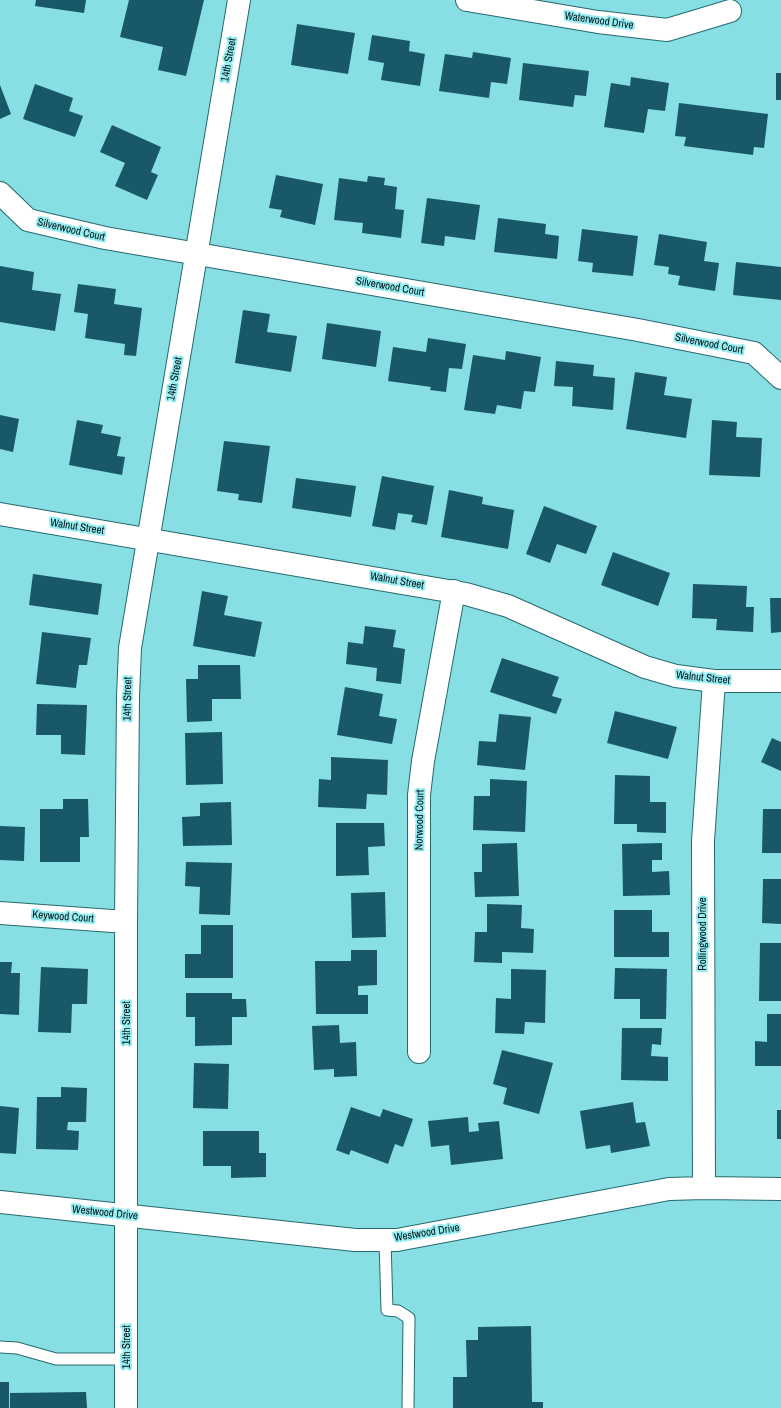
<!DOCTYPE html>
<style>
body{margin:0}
canvas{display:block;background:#87dee3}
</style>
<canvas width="781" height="1408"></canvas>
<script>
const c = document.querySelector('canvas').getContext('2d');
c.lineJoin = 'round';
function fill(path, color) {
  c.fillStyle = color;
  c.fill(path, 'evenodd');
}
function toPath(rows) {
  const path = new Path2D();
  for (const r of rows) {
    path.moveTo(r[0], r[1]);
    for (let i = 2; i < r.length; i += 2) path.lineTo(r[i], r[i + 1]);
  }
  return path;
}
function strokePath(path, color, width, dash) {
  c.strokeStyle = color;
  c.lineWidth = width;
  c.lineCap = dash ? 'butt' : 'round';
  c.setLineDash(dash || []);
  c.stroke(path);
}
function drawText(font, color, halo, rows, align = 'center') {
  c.font = font + ' "Archivo Narrow",sans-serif';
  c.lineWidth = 4;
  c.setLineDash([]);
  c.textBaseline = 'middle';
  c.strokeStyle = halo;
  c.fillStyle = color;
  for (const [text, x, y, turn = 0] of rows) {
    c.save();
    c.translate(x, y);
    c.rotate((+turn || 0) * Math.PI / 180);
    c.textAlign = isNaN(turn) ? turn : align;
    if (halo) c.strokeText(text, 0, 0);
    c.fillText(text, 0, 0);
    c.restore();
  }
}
const building = toPath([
 [36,0,86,0,84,13,35,6],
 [129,0,204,0,186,76,158,70,163,47,120,37],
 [297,24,355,33,348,74,291,65],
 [372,35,410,41,409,51,425,54,420,86,381,80,384,63,368,60],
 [473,52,511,58,507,84,491,82,489,98,439,91,445,54,472,58],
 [523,63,589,71,586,96,575,95,573,107,519,100],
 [776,73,781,73,781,100,776,100],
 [631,77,669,83,665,111,648,109,644,133,604,127,611,83,630,86],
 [35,84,73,98,69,111,83,116,75,137,23,119],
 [0,85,11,114,0,119],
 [679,103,768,114,764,148,754,147,753,155,684,146,686,137,675,136],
 [112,125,161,147,151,172,158,175,147,200,115,186,125,163,100,152],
 [276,175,323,184,315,225,280,217,282,210,269,208],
 [368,176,385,178,384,185,397,187,395,209,404,210,401,238,362,233,363,223,334,220,339,178,367,182],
 [427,198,480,205,475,240,445,236,444,246,421,243],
 [498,218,546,224,545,234,559,236,557,259,494,252],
 [582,229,638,236,633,276,592,272,593,263,578,261],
 [659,234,707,242,704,261,719,263,715,291,678,285,680,276,668,274,669,267,654,265],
 [736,262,781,267,781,300,733,295],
 [0,266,34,272,32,290,61,294,55,331,0,322],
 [78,284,116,289,114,304,142,308,136,356,124,355,125,344,85,338,88,314,74,312],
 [243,310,270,314,267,332,297,336,291,372,235,363],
 [327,323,381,331,376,367,322,359],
 [428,338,466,344,462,369,449,368,446,392,430,390,431,387,388,381,393,347,426,352],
 [506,351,541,357,535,392,524,391,521,409,497,405,495,414,464,410,473,355,505,360],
 [556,361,594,365,593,376,615,378,613,410,572,406,573,387,554,386],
 [635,372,667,377,664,395,692,399,686,438,626,429],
 [0,415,19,419,13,452,0,449],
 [77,420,103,425,101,433,121,437,117,456,125,457,122,475,69,465],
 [712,420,737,422,736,437,762,438,760,477,709,475],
 [224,441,270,446,262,503,238,500,239,494,217,491],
 [382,476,434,486,427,525,411,522,413,515,398,513,395,530,372,526],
 [296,478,356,486,351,517,292,508],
 [449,490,483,497,482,504,514,510,508,549,441,537],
 [544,506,597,526,586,554,557,544,550,563,526,554],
 [613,552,670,573,658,606,601,585],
 [33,574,102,584,98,615,29,605],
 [693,584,747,586,746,607,754,607,753,632,716,630,717,619,692,618],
 [202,591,228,596,224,615,262,622,255,657,193,646],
 [770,598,781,598,781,632,771,633],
 [365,626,396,630,393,647,405,649,401,684,376,681,377,668,346,664,348,642,363,644],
 [42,632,91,638,87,665,79,665,76,688,36,684],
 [502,658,559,677,552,696,562,699,556,714,490,692],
 [198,665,240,665,241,699,212,699,212,721,187,722,186,679,198,679],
 [345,687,383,694,379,716,397,719,392,744,337,735],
 [37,704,87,705,85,755,61,754,61,735,36,735],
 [615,711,677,727,668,759,607,743],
 [499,714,531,717,525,770,477,765,479,741,496,742],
 [222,732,223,784,186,785,185,733],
 [772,738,781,742,781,771,761,762],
 [331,757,388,760,387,795,367,794,366,809,318,807,319,779,331,780],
 [615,775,650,776,650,802,666,802,666,833,637,832,637,824,614,824],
 [490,779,527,781,525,832,473,830,474,796,490,796],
 [63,799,88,799,89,837,80,837,80,862,40,862,40,809,63,809],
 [231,802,232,845,183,846,182,817,200,816,200,803],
 [763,809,781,809,781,853,762,853],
 [336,823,384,823,385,846,368,847,369,875,336,876],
 [0,826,25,827,24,861,0,860],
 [517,843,519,896,475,897,474,872,482,872,482,844],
 [662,843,662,860,652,860,652,872,669,871,670,895,623,896,622,844],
 [186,862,232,863,230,915,199,914,200,887,185,886],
 [763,879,781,879,781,924,762,923],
 [385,892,386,937,352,938,351,893],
 [487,904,522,905,521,928,534,929,533,953,502,952,502,963,474,962,475,932,487,932],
 [614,910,652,910,652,932,669,932,669,957,614,957],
 [201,925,233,925,233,978,185,978,185,954,201,954],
 [760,943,781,943,781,1001,759,1001],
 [351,950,377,950,377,985,358,986,358,995,368,995,368,1014,316,1014,315,961,351,961],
 [0,962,12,962,11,973,20,973,19,1015,0,1014],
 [41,967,88,969,87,1004,72,1004,71,1033,38,1032],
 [615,968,667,969,666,1019,640,1019,640,999,614,999],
 [511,969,546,970,545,1023,525,1022,524,1034,495,1033,496,998,511,999],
 [186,993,232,993,232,999,246,999,247,1017,232,1017,232,1045,195,1046,195,1017,186,1017],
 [767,1014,781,1014,781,1066,755,1066,755,1041,767,1042],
 [339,1025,340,1043,356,1042,357,1076,334,1077,334,1069,314,1070,312,1026],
 [622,1028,662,1028,661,1045,652,1044,651,1056,668,1057,668,1081,621,1080],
 [502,1050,553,1063,539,1114,503,1104,507,1088,493,1084],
 [194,1063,229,1064,228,1109,193,1108],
 [61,1087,87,1088,86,1122,68,1122,67,1130,79,1131,78,1150,36,1149,37,1097,61,1097],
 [633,1102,636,1123,645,1122,650,1146,611,1153,610,1145,586,1149,580,1111],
 [0,1106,19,1108,16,1154,0,1153],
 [351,1107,380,1117,383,1109,413,1119,403,1147,395,1144,388,1164,351,1150,349,1155,336,1150],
 [777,1110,781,1110,781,1139,777,1139],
 [468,1117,469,1132,479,1131,478,1123,499,1121,503,1159,451,1165,449,1145,431,1147,428,1121],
 [203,1131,259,1131,259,1153,266,1153,266,1177,231,1178,231,1166,203,1166],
 [531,1326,532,1402,543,1402,543,1408,453,1408,453,1377,467,1377,466,1340,478,1340,478,1327],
 [0,1382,9,1382,9,1408,0,1408],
 [86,1392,87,1408,10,1408,10,1393]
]);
const service = toPath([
 [385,1240,387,1310,398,1311,409,1318,408,1408],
 [0,1347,17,1348,56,1359,127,1359]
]);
const minor = toPath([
 [467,0,598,22,667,30,730,11],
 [0,193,28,220,105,238,638,330,754,353,781,378],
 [0,913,126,922],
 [419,1052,419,795,423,761,454,591],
 [704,1188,703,841,714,681],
 [0,1202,355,1240,397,1240,669,1189,704,1188,781,1189],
 [126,1408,126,922,128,697,130,648,239,0]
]);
const tertiary = toPath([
 [0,514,466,594,508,606,645,667,676,676,714,681,781,681]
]);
const streetNames = [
 ["Waterwood Drive",599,21,8],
 ["14th Street",229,60,-80],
 ["Silverwood Court",71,230,13],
 ["Silverwood Court",390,287,10],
 ["Silverwood Court",709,344,11],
 ["14th Street",175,379,-80],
 ["Walnut Street",77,527,9],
 ["Walnut Street",397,581,10],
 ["Walnut Street",703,678,6],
 ["14th Street",128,699,-89],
 ["Norwood Court",420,820,-89],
 ["Keywood Court",63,917,4],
 ["Rollingwood Drive",703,934,-90],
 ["14th Street",127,1023,-90],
 ["Westwood Drive",105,1213,6],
 ["Westwood Drive",427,1233,-9],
 ["14th Street",127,1347,-90]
];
fill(building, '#195869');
strokePath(service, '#266a6e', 13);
strokePath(minor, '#266a6e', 24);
strokePath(tertiary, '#266a6e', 24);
strokePath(service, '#fff', 11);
strokePath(minor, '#fff', 22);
strokePath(tertiary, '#fff', 22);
drawText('11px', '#001012', '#94ecf1', streetNames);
</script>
